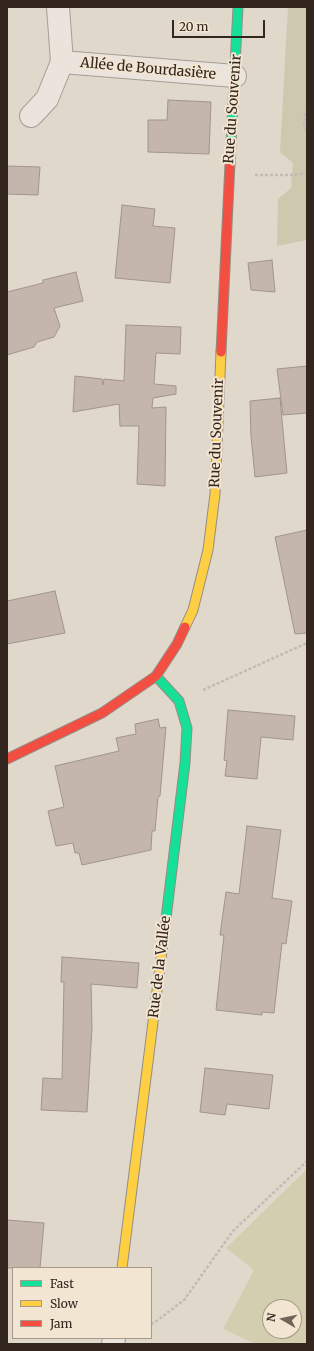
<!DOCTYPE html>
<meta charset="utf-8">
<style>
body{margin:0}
#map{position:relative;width:314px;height:1351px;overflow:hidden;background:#e1d8cc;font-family:Merriweather,serif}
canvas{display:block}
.frame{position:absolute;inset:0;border:8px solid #33261e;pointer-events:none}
.legend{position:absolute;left:12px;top:1267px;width:140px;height:72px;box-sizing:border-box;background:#f2e5d1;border:1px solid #a69989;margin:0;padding:5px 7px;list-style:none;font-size:12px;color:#33261e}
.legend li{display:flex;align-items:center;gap:8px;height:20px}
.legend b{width:20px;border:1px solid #a69989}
.north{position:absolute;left:262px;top:1299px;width:40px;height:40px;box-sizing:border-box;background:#f2e5d1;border:1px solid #a69989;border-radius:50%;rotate:279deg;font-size:11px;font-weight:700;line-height:16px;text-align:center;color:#33261e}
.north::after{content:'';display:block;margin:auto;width:14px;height:18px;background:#70645b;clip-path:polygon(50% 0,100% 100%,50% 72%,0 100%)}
.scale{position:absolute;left:172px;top:20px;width:93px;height:18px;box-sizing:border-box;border:2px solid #33261e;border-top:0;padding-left:5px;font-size:12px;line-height:14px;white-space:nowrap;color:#33261e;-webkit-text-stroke:3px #f2e5d1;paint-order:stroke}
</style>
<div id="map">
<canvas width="314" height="1351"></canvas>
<div class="frame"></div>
<ul class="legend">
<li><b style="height:5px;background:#16e098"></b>Fast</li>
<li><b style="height:5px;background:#ffcf43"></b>Slow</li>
<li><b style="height:5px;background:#f24e42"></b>Jam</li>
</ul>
<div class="north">N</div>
<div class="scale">20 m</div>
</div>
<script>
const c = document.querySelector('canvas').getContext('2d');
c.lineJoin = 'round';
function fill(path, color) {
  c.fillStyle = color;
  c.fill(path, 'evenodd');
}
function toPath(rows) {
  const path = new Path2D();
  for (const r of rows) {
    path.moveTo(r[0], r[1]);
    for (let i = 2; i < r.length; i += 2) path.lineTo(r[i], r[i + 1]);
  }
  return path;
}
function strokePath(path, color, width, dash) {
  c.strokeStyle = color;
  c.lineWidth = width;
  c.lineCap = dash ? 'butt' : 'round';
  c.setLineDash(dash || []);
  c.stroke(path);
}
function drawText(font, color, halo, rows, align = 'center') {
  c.font = font + ' Merriweather,serif';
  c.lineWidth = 4;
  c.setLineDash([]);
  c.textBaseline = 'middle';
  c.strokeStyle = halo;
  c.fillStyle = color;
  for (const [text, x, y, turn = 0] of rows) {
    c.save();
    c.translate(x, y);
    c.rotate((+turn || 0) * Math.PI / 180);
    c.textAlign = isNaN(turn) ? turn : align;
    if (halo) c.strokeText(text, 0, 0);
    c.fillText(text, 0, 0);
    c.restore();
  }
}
const green = toPath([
 [307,1169,307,1344,256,1344,223,1329,254,1270,226,1248],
 [270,1307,294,1307,294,1331,270,1331]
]);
const cemetery = toPath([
 [288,7,307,7,307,240,277,246,278,199,291,188,293,163,280,152]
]);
const building = toPath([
 [168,100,211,102,209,154,148,152,148,120,167,120,168,100],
 [7,166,40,167,38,195,7,194,7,166],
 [122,205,155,209,153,226,175,228,170,283,115,278,122,205],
 [272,260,275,292,251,290,248,263,272,260],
 [76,272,83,301,54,308,60,326,54,337,37,342,34,347,7,355,7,292,43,283,43,280,76,272],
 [126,325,181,327,180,354,156,353,154,384,176,386,176,394,153,398,152,408,166,407,165,486,137,484,139,426,120,426,119,404,73,412,75,376,102,379,103,385,104,379,124,381,126,325],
 [307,366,307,413,283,415,277,369,307,366],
 [280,398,287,473,255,477,251,436,250,401,280,398],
 [307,530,307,633,295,634,275,537,307,530],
 [55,591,65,633,7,644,7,601,55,591],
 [228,710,295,716,293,740,261,737,257,779,225,776,227,761,224,760,228,710],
 [158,719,160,728,166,727,160,796,158,797,155,831,152,831,151,850,82,865,79,853,75,853,73,843,56,846,48,811,64,807,55,766,119,751,116,738,136,734,135,724,158,719],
 [247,826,281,830,272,898,292,901,286,944,282,943,274,1013,262,1012,262,1015,216,1010,224,935,220,935,226,892,239,894,247,826],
 [62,957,139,963,137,988,91,984,92,1028,87,1112,41,1110,43,1078,62,1079,64,982,61,982,62,957],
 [205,1068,273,1075,269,1109,227,1104,225,1115,200,1112,205,1068],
 [7,1220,44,1223,40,1268,7,1268,7,1220]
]);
const path = toPath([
 [307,103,304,124,307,133],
 [255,175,292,175,307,173],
 [203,690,307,643],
 [151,1324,154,1323,184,1300,233,1231,307,1161]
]);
const street = toPath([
 [58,7,62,62],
 [31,116,47,99,62,62,235,76],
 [113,1344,114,1338]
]);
const fast = toPath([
 [230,163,238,7],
 [156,676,179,701,187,728,185,763,162,951]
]);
const slow = toPath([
 [185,627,193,610,208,550,215,494,221,352],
 [122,1268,162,951]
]);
const jam = toPath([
 [221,352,230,163],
 [7,759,102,713,156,676,177,644,185,627]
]);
const streetNames = [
 ["Allée de Bourdasière",148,69,5],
 ["Rue du Souvenir",233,109,-86],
 ["Rue du Souvenir",217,433,-88],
 ["Rue de la Vallée",160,967,-83]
];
fill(green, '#d3ceaf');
fill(cemetery, '#cdc9ae');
fill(building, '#c4b6ad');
strokePath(building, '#a1948b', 1);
strokePath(street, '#a69d95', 24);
strokePath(fast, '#968d84', 11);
strokePath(slow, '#968d84', 11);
strokePath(jam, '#968d84', 11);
strokePath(path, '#c2bbb3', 2.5, [3, 2]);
strokePath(street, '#eae4dc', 22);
strokePath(fast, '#16e098', 9);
strokePath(slow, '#ffcf43', 9);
strokePath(jam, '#f24e42', 9);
drawText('14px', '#33261e', '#f2e5d1', streetNames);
</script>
